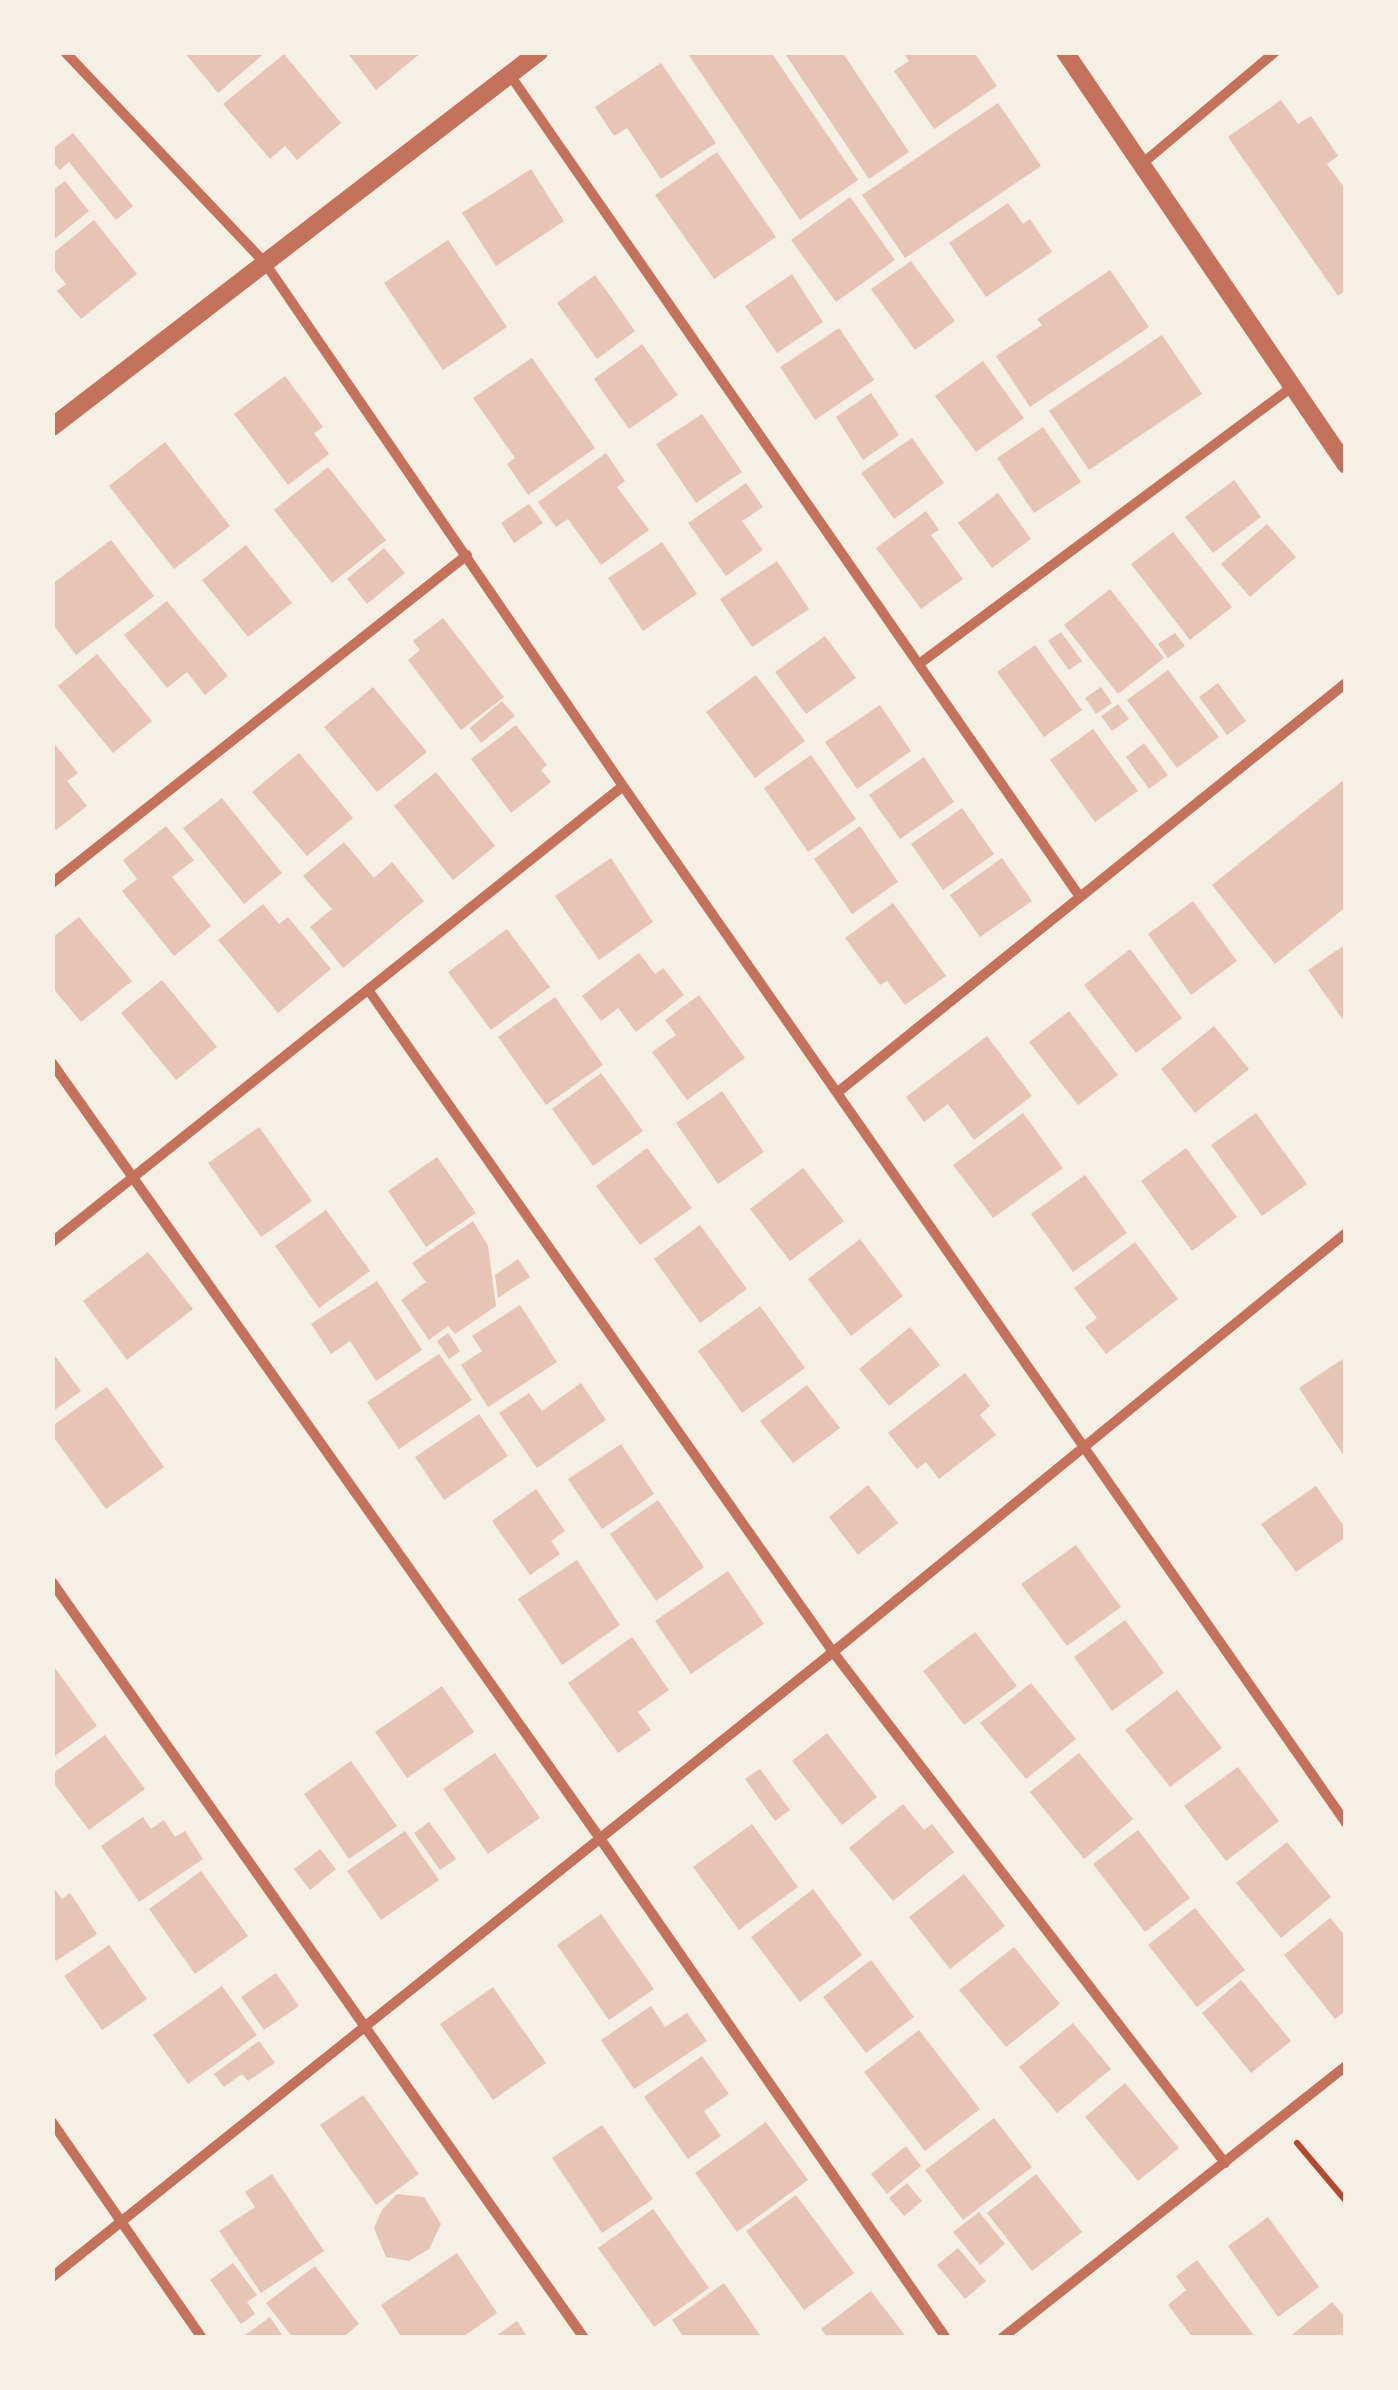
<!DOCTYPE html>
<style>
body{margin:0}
#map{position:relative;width:1398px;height:2390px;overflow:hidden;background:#f6efe4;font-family:"Varela Round",sans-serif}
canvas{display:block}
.frame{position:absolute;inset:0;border:55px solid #f6efe4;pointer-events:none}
</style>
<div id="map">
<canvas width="1398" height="2390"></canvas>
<div class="frame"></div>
</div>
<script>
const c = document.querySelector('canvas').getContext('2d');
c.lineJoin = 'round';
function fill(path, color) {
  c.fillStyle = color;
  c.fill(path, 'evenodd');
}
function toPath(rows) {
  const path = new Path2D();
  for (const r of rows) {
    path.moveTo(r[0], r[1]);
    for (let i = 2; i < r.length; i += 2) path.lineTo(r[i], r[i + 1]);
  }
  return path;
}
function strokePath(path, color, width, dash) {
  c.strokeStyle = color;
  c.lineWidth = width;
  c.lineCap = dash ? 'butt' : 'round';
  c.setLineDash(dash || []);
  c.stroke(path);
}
const building = toPath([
 [184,52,266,52,218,93],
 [347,52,422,52,376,90],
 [691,52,771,52,858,180,800,220,688,54],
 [784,52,842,52,909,152,869,179],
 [903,52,974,52,997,86,934,129,894,71,909,61],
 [284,54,341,123,297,160,285,146,270,159,223,104],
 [661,63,716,143,661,179,627,128,614,136,595,107],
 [1281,100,1298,124,1311,116,1338,156,1327,164,1346,190,1346,290,1338,296,1228,137],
 [998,103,1041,166,905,258,862,195],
 [73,133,133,206,116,220,69,162,60,170,52,162,52,149],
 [717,152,776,237,714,279,655,195],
 [531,169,564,221,496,266,462,213],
 [65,181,89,211,52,241,52,191],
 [850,197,895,260,836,302,791,240],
 [1008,203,1023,224,1030,219,1052,252,986,297,949,243],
 [94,220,137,274,81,319,57,291,66,284,52,267,52,254],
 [448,240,507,327,443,370,384,283],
 [911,261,955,321,915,350,871,289],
 [1110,270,1149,327,1030,407,996,356,1042,325,1037,319],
 [792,274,823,322,777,353,745,306],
 [595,275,635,331,597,359,557,303],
 [839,328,874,380,815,420,780,367],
 [1162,335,1202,394,1089,470,1049,411],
 [642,344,678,395,629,429,594,379],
 [532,358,595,448,528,495,507,464,515,458,473,398],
 [983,361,1024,418,976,452,935,396],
 [285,376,323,427,314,433,329,454,288,485,234,414],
 [871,393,899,435,863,460,836,417],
 [702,414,742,472,696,503,656,444],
 [1043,427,1081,482,1034,513,997,458],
 [912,438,944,483,894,519,861,473],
 [165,442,230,526,174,569,109,486],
 [606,453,625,481,617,487,649,530,601,565,568,519,556,527,538,502],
 [328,467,386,540,332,583,274,510],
 [1234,480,1261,517,1213,553,1185,517],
 [746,483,763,507,742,521,763,550,726,576,688,523],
 [998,493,1031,539,992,568,958,523],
 [529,504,543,523,514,543,501,523],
 [926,511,939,530,931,535,963,579,921,609,876,548],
 [1267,524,1296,557,1250,597,1221,564],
 [1173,532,1232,607,1190,640,1131,564],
 [111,540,154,596,76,655,52,623,52,584],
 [662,542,697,594,643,631,608,578],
 [246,545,292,603,248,637,202,580],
 [384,548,405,573,367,604,347,579],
 [777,561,809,609,752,647,720,599],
 [1110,589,1164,658,1118,694,1064,625],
 [167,601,228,676,205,695,187,672,167,688,124,635],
 [443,618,504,697,461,730,408,660,420,650,413,641],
 [1061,632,1082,661,1069,670,1048,641],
 [1175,633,1185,646,1168,658,1158,644],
 [825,636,856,678,806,714,775,672],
 [1035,645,1082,710,1044,737,997,672],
 [97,654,152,721,113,753,58,686],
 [1168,670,1219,737,1177,768,1127,700],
 [756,675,805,741,755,778,706,712],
 [1218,683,1246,721,1227,735,1199,697],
 [373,687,427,752,377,792,324,727],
 [1101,687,1112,703,1096,714,1085,698],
 [502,701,515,716,481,743,470,728],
 [1118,704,1129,719,1112,731,1101,716],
 [880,705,911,751,857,789,825,742],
 [516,725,547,765,541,770,551,782,511,813,471,759],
 [1093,729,1138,791,1095,822,1050,760],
 [52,741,78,773,67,781,87,806,56,830,52,826],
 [1144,743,1168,775,1149,789,1126,757],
 [299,753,353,818,307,856,252,792],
 [811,755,856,819,808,852,764,788],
 [924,757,954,802,900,839,869,795],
 [436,772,495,846,453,880,394,806],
 [1346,778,1346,907,1275,964,1212,885],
 [222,798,282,873,244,904,183,828],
 [962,808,994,854,943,890,911,844],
 [166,826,194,860,172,877,211,926,174,956,122,891,137,879,123,860],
 [860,826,898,882,852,914,814,859],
 [344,842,374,878,392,862,424,901,343,968,310,927,332,909,303,876],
 [611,858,653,922,599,960,555,896],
 [1002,858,1032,901,980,937,950,895],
 [1193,901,1237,961,1191,995,1148,934],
 [893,903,946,976,905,1005,887,981,880,985,845,938],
 [263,904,279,924,288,917,331,969,278,1013,218,940],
 [79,917,132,981,81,1022,52,987,52,938],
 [507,929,550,987,491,1030,448,972],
 [1346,944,1346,1024,1308,970],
 [1130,949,1182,1018,1136,1053,1084,985],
 [639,953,655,974,663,968,684,995,636,1032,618,1008,601,1021,582,996],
 [162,980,217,1047,176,1080,121,1013],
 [699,995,745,1058,687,1100,652,1052,676,1035,665,1020],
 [555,997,603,1065,546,1105,498,1037],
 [1069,1011,1118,1075,1078,1105,1029,1042],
 [1214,1026,1249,1069,1195,1113,1161,1069],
 [987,1036,1032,1096,974,1140,948,1104,924,1122,906,1097],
 [601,1073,643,1131,593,1166,552,1109],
 [722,1091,764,1152,718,1184,676,1123],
 [1023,1113,1063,1168,993,1218,953,1165],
 [1256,1113,1307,1184,1262,1216,1211,1145],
 [259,1127,312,1201,261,1237,208,1163],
 [647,1148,692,1208,640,1245,596,1186],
 [1186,1148,1237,1217,1192,1251,1141,1181],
 [437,1157,476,1213,426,1247,388,1191],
 [803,1168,844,1221,790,1261,750,1209],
 [1085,1175,1127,1233,1073,1272,1031,1214],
 [326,1210,370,1271,319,1308,275,1246],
 [473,1221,488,1246,496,1306,455,1334,448,1326,429,1340,401,1300,426,1282,412,1263],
 [700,1225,747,1289,700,1323,654,1259],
 [860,1239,903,1296,851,1336,808,1279],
 [1135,1242,1178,1299,1106,1354,1085,1327,1097,1318,1074,1288],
 [148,1252,193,1309,127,1360,83,1301],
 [518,1259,530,1277,498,1298,495,1275],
 [377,1281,422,1350,376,1381,350,1341,331,1354,311,1324],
 [520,1305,557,1362,488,1407,461,1365,482,1351,472,1336],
 [760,1306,805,1368,742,1413,698,1351],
 [910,1327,940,1365,889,1406,859,1369],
 [448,1333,460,1351,449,1359,437,1341],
 [52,1352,81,1391,52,1412],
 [439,1354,472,1400,399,1449,367,1402],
 [1346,1357,1346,1459,1299,1388],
 [965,1373,990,1406,980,1415,996,1435,939,1479,926,1462,917,1469,888,1433],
 [581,1383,606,1420,537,1468,499,1413,529,1393,542,1411],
 [807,1385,840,1428,793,1463,760,1421],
 [107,1387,164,1467,106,1509,52,1435,52,1426],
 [479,1414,508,1456,444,1500,415,1457],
 [621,1444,654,1494,602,1529,568,1479],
 [868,1485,898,1523,858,1555,829,1517],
 [1316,1486,1346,1529,1346,1537,1296,1572,1261,1524],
 [536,1489,565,1531,551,1541,560,1554,530,1575,492,1521],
 [658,1500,704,1567,656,1601,610,1534],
 [1076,1545,1121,1607,1067,1646,1021,1584],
 [577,1560,620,1625,562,1665,518,1599],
 [728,1571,764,1624,691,1674,655,1621],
 [1125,1620,1164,1673,1112,1711,1074,1657],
 [975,1632,1017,1686,964,1725,923,1671],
 [632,1637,669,1690,638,1712,651,1730,618,1753,568,1683],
 [52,1664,97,1726,52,1758],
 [1031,1683,1076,1739,1026,1779,980,1723],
 [442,1686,474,1732,407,1778,375,1732],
 [1177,1690,1222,1748,1170,1787,1125,1730],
 [827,1733,877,1797,842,1825,792,1761],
 [105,1735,145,1789,89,1830,52,1781,52,1774],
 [495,1753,540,1818,488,1854,443,1789],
 [1079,1753,1133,1819,1084,1859,1030,1792],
 [351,1761,397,1826,349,1859,304,1794],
 [1238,1767,1279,1821,1226,1861,1184,1806],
 [760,1769,790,1810,775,1821,745,1779],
 [903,1804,924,1830,932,1824,954,1852,893,1901,849,1848],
 [143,1817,151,1829,164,1820,175,1837,185,1831,203,1859,139,1902,101,1846],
 [429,1822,456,1859,440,1870,414,1833],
 [752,1824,798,1887,739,1930,693,1867],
 [1138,1830,1190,1898,1145,1932,1093,1864],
 [405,1831,439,1880,381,1920,347,1871],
 [1287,1842,1331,1897,1281,1938,1236,1883],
 [320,1849,336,1869,310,1890,294,1869],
 [201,1871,248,1936,195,1974,149,1909],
 [964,1874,1005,1926,950,1969,909,1917],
 [52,1885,62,1899,70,1893,97,1934,56,1961,52,1956],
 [813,1889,862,1955,800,2002,751,1937],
 [1195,1908,1245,1970,1197,2007,1148,1945],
 [601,1914,654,1989,609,2020,557,1945],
 [1330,1918,1346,1937,1346,2011,1335,2019,1284,1955],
 [109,1945,147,1999,102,2030,64,1976],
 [1014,1947,1060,2004,1006,2047,959,1990],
 [871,1960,914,2017,866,2053,823,1997],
 [276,1973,299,2006,264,2030,241,1997],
 [1241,1980,1291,2041,1251,2073,1202,2013],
 [222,1986,257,2035,188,2084,153,2035],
 [493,1987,546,2063,493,2100,440,2024],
 [651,2006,665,2027,687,2013,707,2041,634,2089,601,2040],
 [1073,2023,1111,2069,1057,2113,1019,2067],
 [919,2030,980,2109,925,2151,864,2072],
 [259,2041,275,2063,248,2081,242,2074,224,2087,214,2074],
 [702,2056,729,2094,704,2111,721,2136,688,2159,644,2097],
 [1125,2083,1179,2148,1138,2181,1085,2117],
 [363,2095,419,2174,376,2205,320,2125],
 [994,2118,1032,2167,963,2220,925,2170],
 [766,2122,808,2180,737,2232,695,2173],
 [602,2125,653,2199,602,2233,552,2158],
 [906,2146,921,2166,887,2194,871,2174],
 [272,2174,324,2251,261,2293,219,2231,255,2207,245,2192],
 [1036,2174,1082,2232,1032,2271,987,2213],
 [907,2183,922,2201,904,2216,889,2198],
 [397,2194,424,2197,441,2224,429,2249,409,2261,386,2257,374,2228,382,2210],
 [796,2195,854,2273,804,2310,746,2231],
 [653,2209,709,2288,654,2327,598,2248],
 [979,2212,1005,2244,980,2265,953,2232],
 [1268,2217,1319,2287,1278,2317,1228,2246],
 [958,2248,986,2281,965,2299,937,2265],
 [457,2253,497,2313,461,2338,402,2338,381,2305],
 [1197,2260,1256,2338,1193,2338,1168,2305,1186,2290,1176,2276],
 [233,2263,257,2295,247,2302,255,2314,241,2324,210,2280],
 [315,2266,359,2324,342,2338,293,2338,266,2303],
 [724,2283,762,2338,684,2338,672,2320],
 [871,2291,907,2338,828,2338,821,2329],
 [1332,2302,1346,2318,1346,2338,1288,2338],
 [270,2317,284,2338,241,2338],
 [517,2321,528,2338,493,2338]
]);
const path = toPath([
 [1297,2143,1346,2201]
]);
const minor = toPath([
 [65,52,265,263,623,786,1346,1823],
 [510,75,1080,897],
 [1143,163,1275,52],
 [919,664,1292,387],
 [52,883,467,555],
 [369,991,833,1652,1225,2163],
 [52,1063,599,1837,946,2338],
 [838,1092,1346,683],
 [52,1242,623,786],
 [52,1582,584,2338],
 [52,2122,202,2338],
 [52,2277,833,1652,1346,1233],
 [1002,2338,1346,2066]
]);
const tertiary = toPath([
 [1065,52,1346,465],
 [52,427,539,52]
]);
fill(building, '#e6c5b7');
strokePath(path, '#b5482f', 6);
strokePath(minor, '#c5725c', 10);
strokePath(tertiary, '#c5725c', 18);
</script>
